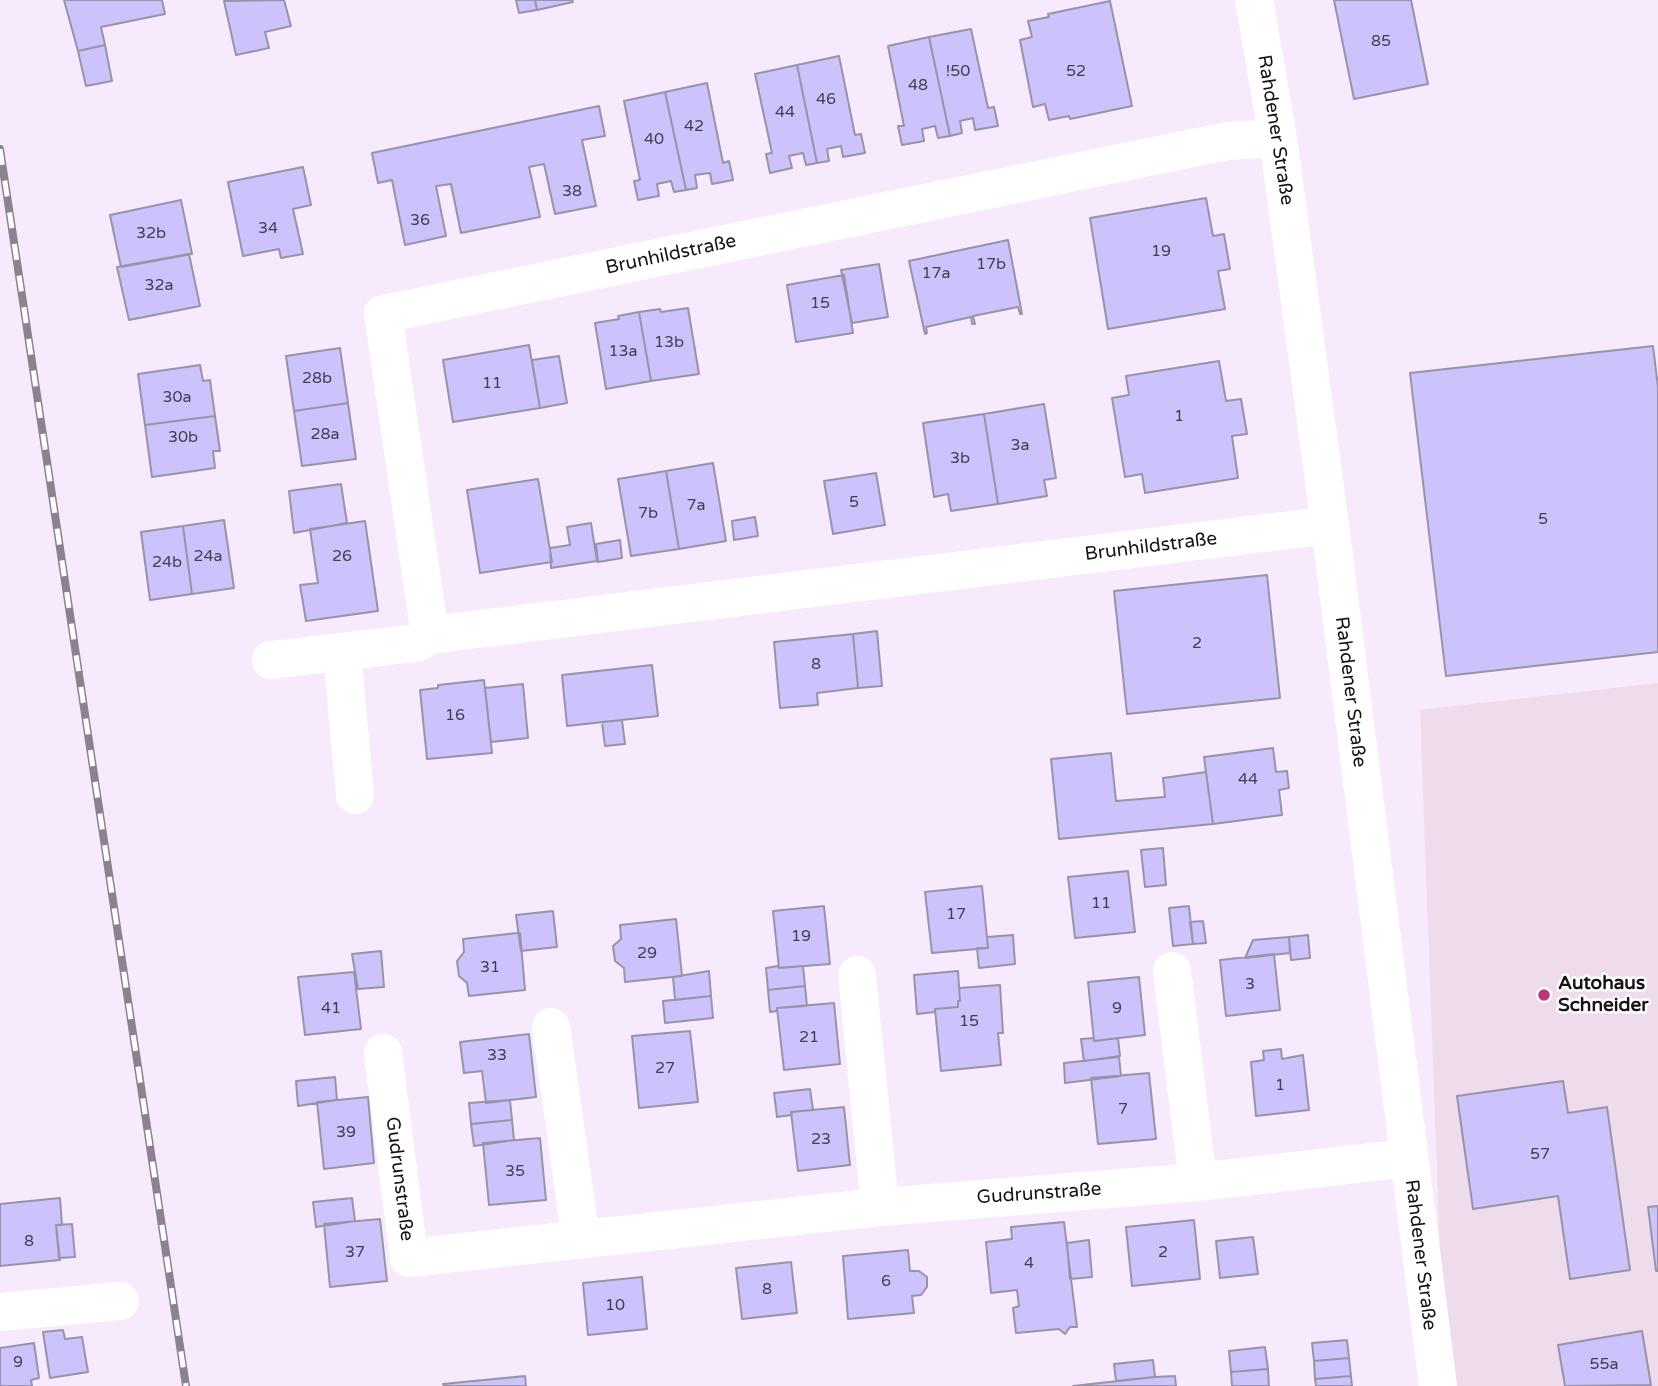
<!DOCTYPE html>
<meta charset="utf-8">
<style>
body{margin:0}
canvas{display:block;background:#f8eafd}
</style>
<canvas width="1658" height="1386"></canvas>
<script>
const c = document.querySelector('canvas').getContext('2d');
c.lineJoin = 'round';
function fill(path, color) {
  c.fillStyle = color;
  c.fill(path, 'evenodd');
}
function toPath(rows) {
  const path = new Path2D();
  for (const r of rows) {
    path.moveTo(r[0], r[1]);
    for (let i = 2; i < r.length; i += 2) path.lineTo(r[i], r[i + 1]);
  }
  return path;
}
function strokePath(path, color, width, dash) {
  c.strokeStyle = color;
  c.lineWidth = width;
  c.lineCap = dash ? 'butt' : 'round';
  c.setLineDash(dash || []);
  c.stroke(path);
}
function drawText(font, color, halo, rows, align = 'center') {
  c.font = font + ' "Varela Round",sans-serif';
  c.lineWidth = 5;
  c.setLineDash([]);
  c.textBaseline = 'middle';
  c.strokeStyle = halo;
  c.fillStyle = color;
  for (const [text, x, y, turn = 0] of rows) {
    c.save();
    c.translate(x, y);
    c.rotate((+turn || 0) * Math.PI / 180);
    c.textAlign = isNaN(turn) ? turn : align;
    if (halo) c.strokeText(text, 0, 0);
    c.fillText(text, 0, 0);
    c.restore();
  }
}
const commercial = toPath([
 [1658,683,1658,1386,1452,1386,1442,1307,1420,710]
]);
const building = toPath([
 [64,0,162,0,165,14,101,27,105,45,78,51,64,0],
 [284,0,291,26,265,32,269,48,236,55,224,1,284,0],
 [516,0,535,0,537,10,519,13,516,0],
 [535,0,572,0,573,2,537,10,535,0],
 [1334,0,1411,0,1428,84,1354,99,1334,0],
 [1110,1,1132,106,1070,119,1069,116,1049,120,1045,104,1033,107,1020,40,1032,37,1028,21,1049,17,1048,14,1110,1],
 [971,29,988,108,994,107,998,126,975,130,973,118,960,121,962,133,950,136,929,37,971,29],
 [929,37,950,136,938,138,935,126,922,129,924,141,902,145,898,126,904,126,888,46,929,37],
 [105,45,112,81,86,86,78,51,105,45],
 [839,56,855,135,861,134,865,153,843,157,841,146,827,149,829,161,817,163,797,65,839,56],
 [797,65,817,163,806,165,803,153,789,156,792,168,770,173,766,154,772,153,755,74,797,65],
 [707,83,723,163,729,161,733,180,712,184,710,173,695,175,697,188,686,190,665,92,707,83],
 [665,92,686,190,674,192,671,181,657,184,659,196,638,200,634,181,640,180,624,101,665,92],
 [599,106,605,136,582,140,596,206,555,214,544,164,529,167,540,217,461,233,451,184,436,186,446,236,405,245,392,180,378,183,372,153,599,106],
 [303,167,311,205,293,209,303,254,281,258,279,249,243,256,228,182,303,167],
 [1206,198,1213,236,1224,234,1230,269,1218,271,1225,309,1108,329,1090,218,1206,198],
 [181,200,192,254,121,267,110,215,181,200],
 [1008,240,1022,314,1020,314,1018,307,973,316,975,324,972,324,971,317,926,327,927,333,925,334,909,261,1008,240],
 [189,254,200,306,129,320,117,267,189,254],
 [879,264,888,317,852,323,841,270,879,264],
 [844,275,853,333,796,342,787,285,844,275],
 [688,308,699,374,651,381,639,312,660,309,661,312,688,308],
 [639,312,651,381,606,389,595,323,619,319,618,316,639,312],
 [529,345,540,408,453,422,443,360,529,345],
 [1653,346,1658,387,1658,652,1446,676,1410,373,1653,346],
 [340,348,348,403,294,411,286,356,340,348],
 [559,356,567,403,540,408,532,360,559,356],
 [1219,361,1226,401,1241,399,1247,434,1232,436,1238,478,1145,493,1142,474,1125,477,1112,398,1129,395,1126,376,1219,361],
 [200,365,203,381,210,380,215,416,145,425,138,374,200,365],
 [348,403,356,459,302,466,294,411,348,403],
 [1044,404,1056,478,1044,480,1047,496,998,504,984,414,1044,404],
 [984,414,998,504,951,511,948,494,934,497,923,423,984,414],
 [215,416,220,451,213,451,215,468,152,477,145,425,215,416],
 [713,463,726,541,679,549,666,471,713,463],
 [666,471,679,549,631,556,618,479,666,471],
 [876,473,885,525,833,534,824,481,876,473],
 [538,479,552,562,480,573,467,490,538,479],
 [341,484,347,523,294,533,289,491,341,484],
 [755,517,758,536,734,540,732,521,755,517],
 [224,520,234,588,192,594,183,526,224,520],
 [365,521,378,611,306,621,300,585,318,583,310,529,365,521],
 [591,523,597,561,551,568,550,548,570,545,567,527,591,523],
 [183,526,192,594,150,600,141,532,183,526],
 [620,540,622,558,598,562,596,544,620,540],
 [1267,575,1280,698,1127,714,1114,591,1267,575],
 [877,631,882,686,858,688,853,634,877,631],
 [853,634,858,688,817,693,818,705,780,708,774,642,853,634],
 [652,665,658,716,567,726,562,675,652,665],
 [484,680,492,753,427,759,420,690,438,688,438,685,484,680],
 [523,684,528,738,491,742,485,688,523,684],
 [622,720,625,744,605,746,602,722,622,720],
 [1273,748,1276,772,1287,771,1289,788,1279,790,1282,815,1213,824,1204,757,1273,748],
 [1111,753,1116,801,1165,797,1163,778,1206,772,1213,824,1059,839,1051,759,1111,753],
 [1163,848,1166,885,1145,887,1141,850,1163,848],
 [1128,871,1135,932,1075,938,1068,877,1128,871],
 [982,886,988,948,932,953,925,892,982,886],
 [824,906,830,964,779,968,773,911,824,906],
 [1189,906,1193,944,1173,946,1169,908,1189,906],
 [553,911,557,947,521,951,516,915,553,911],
 [676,919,682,976,625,982,624,968,615,961,613,946,621,939,620,925,676,919],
 [1203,921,1206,943,1193,944,1190,922,1203,921],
 [517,933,520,933,525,990,469,996,467,983,459,976,457,961,464,952,463,939,517,933],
 [1013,935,1015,964,979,968,977,948,988,948,987,937,1013,935],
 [1308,935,1310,958,1291,960,1289,937,1308,935],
 [1289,937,1290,953,1245,958,1253,940,1289,937],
 [381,951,384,987,358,989,352,954,381,951],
 [1274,954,1280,1010,1226,1016,1220,960,1274,954],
 [778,966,779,968,803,966,805,986,768,990,766,968,778,966],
 [709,971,711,996,675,1000,673,977,709,971],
 [958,971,960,1001,958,1001,958,1007,935,1009,935,1012,917,1014,914,975,958,971],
 [354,972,361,1029,305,1035,298,977,354,972],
 [1139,977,1145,1035,1094,1041,1088,982,1139,977],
 [1000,985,1003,1033,998,1033,1001,1065,941,1071,935,1009,958,1007,958,1001,960,1001,959,988,1000,985],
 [805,986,807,1006,777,1008,777,1011,770,1012,768,990,805,986],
 [711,996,713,1018,665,1023,663,1001,711,996],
 [834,1003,840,1064,784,1070,777,1008,834,1003],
 [690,1031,698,1102,639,1108,632,1036,690,1031],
 [529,1034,536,1097,486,1103,482,1071,464,1073,460,1042,529,1034],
 [1094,1038,1094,1041,1118,1038,1120,1056,1084,1061,1081,1039,1094,1038],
 [1281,1049,1282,1059,1303,1055,1309,1110,1256,1116,1251,1062,1264,1060,1263,1051,1281,1049],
 [1119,1057,1121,1076,1065,1083,1064,1063,1119,1057],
 [1149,1073,1156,1139,1098,1144,1091,1078,1149,1073],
 [335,1077,337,1100,298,1106,296,1081,335,1077],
 [1563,1081,1568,1113,1607,1107,1630,1270,1570,1279,1558,1196,1473,1209,1457,1096,1563,1081],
 [810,1089,813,1110,791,1112,792,1115,777,1117,774,1093,810,1089],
 [368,1097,374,1163,324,1169,317,1102,368,1097],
 [510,1100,512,1120,471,1124,469,1103,510,1100],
 [844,1107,850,1165,798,1171,791,1112,844,1107],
 [512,1120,514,1140,474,1146,471,1124,512,1120],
 [540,1138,546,1200,489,1205,483,1143,540,1138],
 [60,1198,62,1225,56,1225,60,1260,0,1266,0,1204,60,1198],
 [352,1198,355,1221,316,1227,313,1202,352,1198],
 [1658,1206,1658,1271,1656,1271,1648,1207,1658,1206],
 [380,1219,387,1281,330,1287,324,1224,380,1219],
 [1194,1220,1200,1279,1132,1286,1126,1227,1194,1220],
 [1064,1222,1077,1327,1070,1327,1065,1334,1059,1329,1016,1333,1013,1308,1019,1306,1017,1290,991,1293,986,1242,1012,1239,1011,1227,1064,1222],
 [72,1224,75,1257,59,1258,56,1225,72,1224],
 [1253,1237,1258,1274,1220,1278,1216,1241,1253,1237],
 [1089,1240,1092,1277,1070,1279,1067,1243,1089,1240],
 [908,1250,910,1271,919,1271,927,1277,927,1287,921,1295,912,1296,914,1313,848,1319,843,1256,908,1250],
 [791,1262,797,1313,742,1319,736,1268,791,1262],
 [642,1277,647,1329,588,1335,583,1283,642,1277],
 [63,1330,65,1339,82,1337,88,1372,50,1378,43,1332,63,1330],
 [1642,1331,1651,1385,1565,1386,1558,1345,1642,1331],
 [1347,1340,1349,1358,1314,1361,1312,1343,1347,1340],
 [34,1343,39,1378,31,1380,32,1386,0,1386,0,1348,34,1343],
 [1265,1347,1268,1369,1231,1372,1229,1351,1265,1347],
 [1349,1358,1351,1376,1315,1379,1314,1361,1349,1358],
 [1153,1360,1155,1377,1116,1381,1114,1364,1153,1360],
 [1268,1369,1269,1386,1232,1386,1231,1372,1268,1369],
 [525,1376,526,1386,444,1386,443,1384,525,1376],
 [1175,1376,1176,1386,1073,1386,1155,1377,1175,1376],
 [1351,1376,1352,1386,1316,1386,1315,1379,1351,1376]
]);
const minor = toPath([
 [1254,0,1278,138,1330,525,1438,1386],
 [1278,138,1227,141,383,314,430,635,1330,525],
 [342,653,355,795],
 [271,660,416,643,430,635],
 [1172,971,1198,1182],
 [857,975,880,1207],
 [551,1027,581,1240],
 [383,1053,409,1258,880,1207,1198,1182,1408,1158],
 [0,1312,120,1301]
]);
const rail = toPath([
 [0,149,186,1386]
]);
const markers = [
 [1544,995,7,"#bc3679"]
];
const numberNames = [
 ["85",1381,42],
 ["!50",958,72],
 ["52",1076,72],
 ["48",918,86],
 ["46",826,100],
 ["44",785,113],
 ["42",694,127],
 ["40",654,140],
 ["38",572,192],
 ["36",420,221],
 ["34",268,229],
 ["32b",151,234],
 ["19",1161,252],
 ["17b",991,265],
 ["17a",936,274],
 ["32a",159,286],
 ["15",820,304],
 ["13b",669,343],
 ["13a",623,352],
 ["28b",317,379],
 ["11",492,384],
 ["30a",177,398],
 ["1",1179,417],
 ["28a",325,435],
 ["30b",183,438],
 ["3a",1020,446],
 ["3b",960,459],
 ["5",854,503],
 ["7a",696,506],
 ["7b",648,514],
 ["5",1543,520],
 ["24a",208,557],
 ["26",342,557],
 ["24b",167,563],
 ["2",1197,644],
 ["8",816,665],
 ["16",455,716],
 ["44",1248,780],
 ["11",1101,904],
 ["17",956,915],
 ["19",801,937],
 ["29",647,954],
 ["31",490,968],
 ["3",1250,985],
 ["41",331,1009],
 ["9",1117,1009],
 ["15",969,1022],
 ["21",809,1038],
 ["33",497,1056],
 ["27",665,1069],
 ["1",1280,1086],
 ["7",1123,1110],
 ["39",346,1133],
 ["23",821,1140],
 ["57",1540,1155],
 ["35",515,1172],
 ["8",29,1242],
 ["37",355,1253],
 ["2",1163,1253],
 ["4",1029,1264],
 ["6",886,1282],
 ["8",767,1290],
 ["10",615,1306],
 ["9",18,1363],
 ["55a",1604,1365]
];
const streetNames = [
 ["Rahdener Straße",1275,130,81],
 ["Brunhildstraße",671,255,-12],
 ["Brunhildstraße",1151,547,-7],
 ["Rahdener Straße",1350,692,83],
 ["Gudrunstraße",399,1179,83],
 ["Gudrunstraße",1039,1194,-4],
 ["Rahdener Straße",1420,1255,83]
];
const poiNames = [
 ["Autohaus",1558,984],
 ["Schneider",1558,1006]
];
fill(commercial, '#eedbeb');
fill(building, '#ccc2fc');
strokePath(building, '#9794a8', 2);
strokePath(minor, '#fff', 38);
strokePath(rail, '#8c828f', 8);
strokePath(rail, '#fff', 5, [16]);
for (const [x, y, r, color] of markers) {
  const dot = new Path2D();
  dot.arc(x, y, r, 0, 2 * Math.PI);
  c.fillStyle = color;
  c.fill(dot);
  strokePath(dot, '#fff', 2.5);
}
drawText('16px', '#443e51', null, numberNames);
drawText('19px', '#161218', '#fff', streetNames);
drawText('bold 19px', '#161218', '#fff', poiNames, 'left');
</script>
